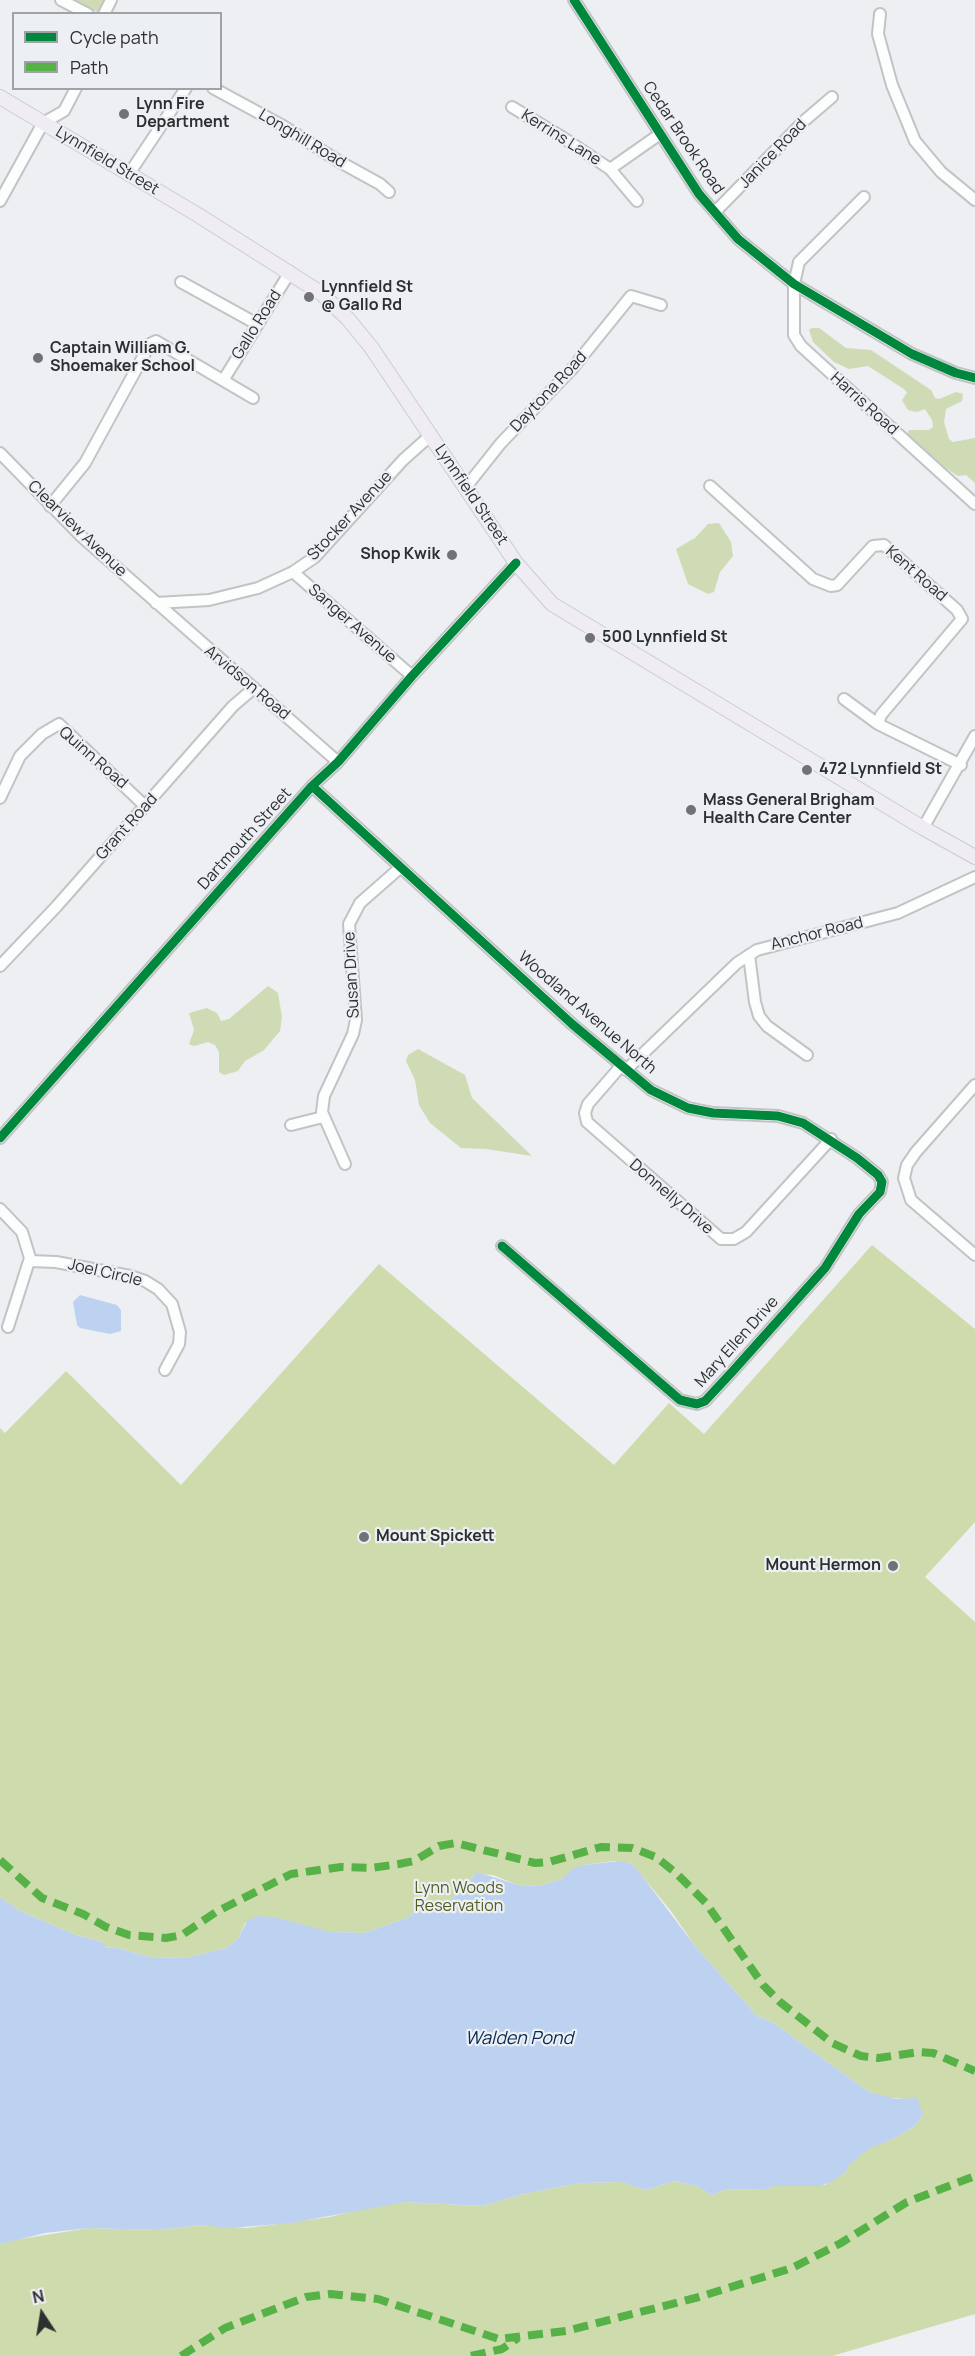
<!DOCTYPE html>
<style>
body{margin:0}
#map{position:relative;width:975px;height:2356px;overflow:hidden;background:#edeff2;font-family:Manrope,sans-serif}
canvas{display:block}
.legend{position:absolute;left:12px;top:12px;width:210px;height:78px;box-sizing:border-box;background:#eceff3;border:2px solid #a0a2a5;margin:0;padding:8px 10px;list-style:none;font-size:18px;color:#2e2f31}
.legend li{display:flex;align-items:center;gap:12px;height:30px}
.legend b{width:30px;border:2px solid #a0a2a5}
.north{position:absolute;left:12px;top:2284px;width:60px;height:60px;-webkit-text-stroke:4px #eceff3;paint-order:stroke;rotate:348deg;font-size:16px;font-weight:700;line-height:24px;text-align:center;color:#2e2f31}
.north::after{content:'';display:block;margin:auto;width:21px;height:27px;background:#2e2f31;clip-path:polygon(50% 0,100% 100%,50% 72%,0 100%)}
</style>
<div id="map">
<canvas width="975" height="2356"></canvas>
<ul class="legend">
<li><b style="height:8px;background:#00873e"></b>Cycle path</li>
<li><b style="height:8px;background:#56b246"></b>Path</li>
</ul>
<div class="north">N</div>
</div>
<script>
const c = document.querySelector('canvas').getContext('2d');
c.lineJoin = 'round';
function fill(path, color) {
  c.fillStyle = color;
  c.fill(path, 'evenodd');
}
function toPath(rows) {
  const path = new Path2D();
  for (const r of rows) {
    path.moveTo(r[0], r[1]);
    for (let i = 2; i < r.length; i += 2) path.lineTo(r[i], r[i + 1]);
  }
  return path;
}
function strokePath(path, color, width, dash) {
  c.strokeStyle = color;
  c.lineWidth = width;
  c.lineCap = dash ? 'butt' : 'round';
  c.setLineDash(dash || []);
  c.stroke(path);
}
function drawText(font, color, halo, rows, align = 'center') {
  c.font = font + ' Manrope,sans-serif';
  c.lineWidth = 4.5;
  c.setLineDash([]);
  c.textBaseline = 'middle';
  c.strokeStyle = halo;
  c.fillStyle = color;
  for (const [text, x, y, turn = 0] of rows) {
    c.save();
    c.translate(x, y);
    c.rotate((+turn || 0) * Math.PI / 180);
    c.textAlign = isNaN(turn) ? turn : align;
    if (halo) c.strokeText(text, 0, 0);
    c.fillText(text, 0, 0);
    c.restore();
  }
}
const green = toPath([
 [76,0,104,0,97,12],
 [812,328,819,328,846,348,871,350,931,390,935,398,939,399,956,392,963,394,962,401,946,409,944,422,949,439,953,442,975,438,975,483,966,475,958,476,947,469,907,435,909,430,929,430,933,427,932,420,925,409,917,412,908,410,902,400,907,393,904,389,868,366,849,369,834,362,813,342,809,330],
 [719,523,731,542,733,556,720,572,714,592,708,594,688,584,676,549,695,538,708,524],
 [268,986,278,993,282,1017,280,1031,264,1050,245,1061,238,1071,224,1075,219,1072,219,1052,215,1045,208,1042,194,1046,189,1044,194,1030,189,1013,207,1008,217,1013,221,1021,229,1019],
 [418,1049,465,1075,472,1098,532,1156,486,1149,461,1148,430,1123,419,1105,415,1080,406,1061,408,1055]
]);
const forest = toPath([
 [872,1245,975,1329,975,1522,925,1577,975,1622,975,2314,832,2356,0,2356,0,2244,8,2241,89,2228,156,2230,202,2225,247,2228,330,2217,369,2207,405,2202,482,2206,523,2194,580,2183,621,2182,646,2190,674,2181,697,2186,711,2195,727,2189,764,2190,775,2186,825,2185,846,2172,848,2166,870,2147,891,2140,915,2126,923,2114,912,2099,888,2098,869,2092,772,2022,757,2016,695,1946,671,1911,632,1864,614,1861,583,1865,562,1879,540,1886,518,1885,493,1875,475,1874,460,1892,445,1904,418,1910,407,1918,364,1933,330,1932,266,1917,245,1923,239,1937,227,1948,185,1958,150,1957,114,1947,105,1948,103,1942,76,1935,20,1911,0,1897,0,1428,5,1433,66,1371,181,1485,379,1264,614,1465,669,1403,704,1434]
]);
const water = toPath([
 [80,1295,117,1305,121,1310,121,1331,110,1334,80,1328,77,1325,73,1302],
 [620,1861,632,1864,636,1868,695,1946,757,2016,772,2022,869,2092,896,2099,917,2098,923,2114,915,2126,891,2140,870,2148,848,2166,846,2172,831,2182,820,2186,775,2186,764,2190,727,2189,711,2195,697,2186,674,2181,646,2190,621,2182,580,2183,523,2194,482,2206,405,2202,291,2223,230,2228,202,2225,156,2230,89,2228,45,2233,0,2244,0,1897,20,1911,76,1935,103,1942,106,1948,114,1947,150,1957,185,1958,227,1948,239,1937,247,1921,258,1916,274,1917,330,1932,364,1933,407,1918,418,1910,445,1904,460,1892,477,1872,518,1885,540,1886,562,1879,571,1870,583,1865]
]);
const minor = toPath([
 [61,0,88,14],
 [574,0,699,194,738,239,794,284,912,354,956,373,975,378],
 [104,14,111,0],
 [880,14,878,34,892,85,915,141,941,172,975,200],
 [213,88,283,126,340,162,380,184,389,192],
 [512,107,562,137,610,169,637,201],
 [610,169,660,134],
 [129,174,186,88],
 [864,197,799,262,794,284,794,335,801,346,975,504],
 [0,201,43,123,64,111,76,88],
 [715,212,804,121,832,97],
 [181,282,257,324],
 [224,379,290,272],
 [0,453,82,537,338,762],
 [710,486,813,579,831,586,837,585,873,546,884,545,957,610,962,619,881,715,878,724],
 [466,487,501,443,572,369,631,296,661,305],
 [50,506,85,463,150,344,156,341,253,398],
 [293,572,412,676],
 [156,603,209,600,258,588,293,572,315,557,403,460,431,435],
 [844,699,878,724,961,765],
 [312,786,572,1024,651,1090,688,1108,713,1113,778,1116,803,1123,857,1158,878,1175,882,1182,880,1192,859,1214,825,1268,732,1372,705,1401,697,1404,680,1400,502,1246],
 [0,798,20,756,42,734,59,724,145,806],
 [923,828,975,736],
 [749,955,755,1002,759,1016,767,1026,807,1055],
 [0,966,56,907,233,706,253,689],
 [621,1066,588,1104,585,1113,587,1122,721,1239,734,1239,746,1232,831,1139],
 [626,1070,737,963,757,950,898,913,975,877],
 [975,1085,916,1152,907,1165,904,1178,911,1200,975,1255],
 [291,1125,323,1117],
 [0,1138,312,786,338,762,412,676,516,563],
 [345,1164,322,1112,324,1096,353,1034,356,1020,349,924,360,903,401,867],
 [0,1209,22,1232,30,1258,8,1327],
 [30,1261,56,1262,130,1276,145,1281,158,1289,172,1304,180,1332,179,1344,165,1370]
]);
const major = toPath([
 [0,97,198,215,321,293,348,319,371,347,516,563,552,604,923,828,975,857]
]);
const quiet = toPath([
 [0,1860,42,1898,83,1914,106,1927,129,1935,166,1938,182,1935,216,1912,291,1874,341,1867,371,1868,399,1864,414,1861,439,1846,456,1843,535,1863,549,1862,601,1847,632,1848,656,1857,676,1873,706,1903,763,1985,780,2002,832,2043,861,2056,878,2058,919,2052,933,2053,975,2071],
 [181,2356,225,2328,306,2297,330,2294,378,2299,499,2339,566,2331,699,2297,792,2268,841,2243,907,2202,975,2176],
 [471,2356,502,2349,518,2338]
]);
const cycleway = toPath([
 [574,0,699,194,738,239,794,284,912,354,956,373,975,378],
 [312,786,572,1024,651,1090,688,1108,713,1113,778,1116,803,1123,857,1158,878,1175,882,1182,880,1192,859,1214,825,1268,732,1372,705,1401,697,1404,680,1400,502,1246],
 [0,1138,312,786,338,762,412,676,516,563]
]);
const markers = [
 [124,114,6,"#717275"],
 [309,297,6,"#717275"],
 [38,358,6,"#717275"],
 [452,555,6,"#717275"],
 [590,638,6,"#717275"],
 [807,770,6,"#717275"],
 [691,810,6,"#717275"],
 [364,1537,6,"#717275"],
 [893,1566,6,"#717275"]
];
const poiNames = [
 ["Lynn Fire",136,105],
 ["Department",136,123],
 ["Lynnfield St",321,288],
 ["@ Gallo Rd",321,306],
 ["Captain William G.",50,349],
 ["Shoemaker School",50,367],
 ["Shop Kwik",440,555,"right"],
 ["500 Lynnfield St",602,638],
 ["472 Lynnfield St",819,770],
 ["Mass General Brigham",703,801],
 ["Health Care Center",703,819],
 ["Mount Spickett",376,1537],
 ["Mount Hermon",881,1566,"right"]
];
const streetNames = [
 ["Kerrins Lane",561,138,32],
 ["Cedar Brook Road",683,138,56],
 ["Longhill Road",302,139,31],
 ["Janice Road",773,154,-46],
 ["Lynnfield Street",107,161,31],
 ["Gallo Road",257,325,-58],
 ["Daytona Road",549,392,-47],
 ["Harris Road",864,404,42],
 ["Lynnfield Street",471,495,56],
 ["Stocker Avenue",350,516,-47],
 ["Clearview Avenue",77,529,44],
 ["Kent Road",916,574,41],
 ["Sanger Avenue",352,624,41],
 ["Arvidson Road",247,683,40],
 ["Quinn Road",93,758,41],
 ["Grant Road",127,827,-48],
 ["Dartmouth Street",245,839,-48],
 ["Anchor Road",817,934,-14],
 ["Susan Drive",352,975,-93],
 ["Woodland Avenue North",587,1013,41],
 ["Donnelly Drive",671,1197,41],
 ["Joel Circle",105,1273,13],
 ["Mary Ellen Drive",737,1342,-48]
];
const parkNames = [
 ["Lynn Woods",459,1889],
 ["Reservation",459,1907]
];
const waterNames = [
 ["Walden Pond",519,2039]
];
fill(green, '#cfdbb4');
fill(forest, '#cedbac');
fill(water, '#bdd2f1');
strokePath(minor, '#c2c3c5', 14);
strokePath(major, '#cbcccd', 16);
strokePath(minor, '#fcfdfd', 10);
strokePath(major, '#f0ecf3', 14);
strokePath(quiet, '#56b246', 8, [15, 8]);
strokePath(cycleway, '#00873e', 9);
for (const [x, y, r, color] of markers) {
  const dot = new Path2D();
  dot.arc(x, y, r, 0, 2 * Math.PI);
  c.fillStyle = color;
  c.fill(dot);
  strokePath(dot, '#eceff3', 2);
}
drawText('bold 16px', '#2e2f31', '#eceff3', poiNames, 'left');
drawText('16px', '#2e2f31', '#eceff3', streetNames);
drawText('16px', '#515e21', '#eceff3', parkNames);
drawText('italic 18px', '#092853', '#eceff3', waterNames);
</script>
